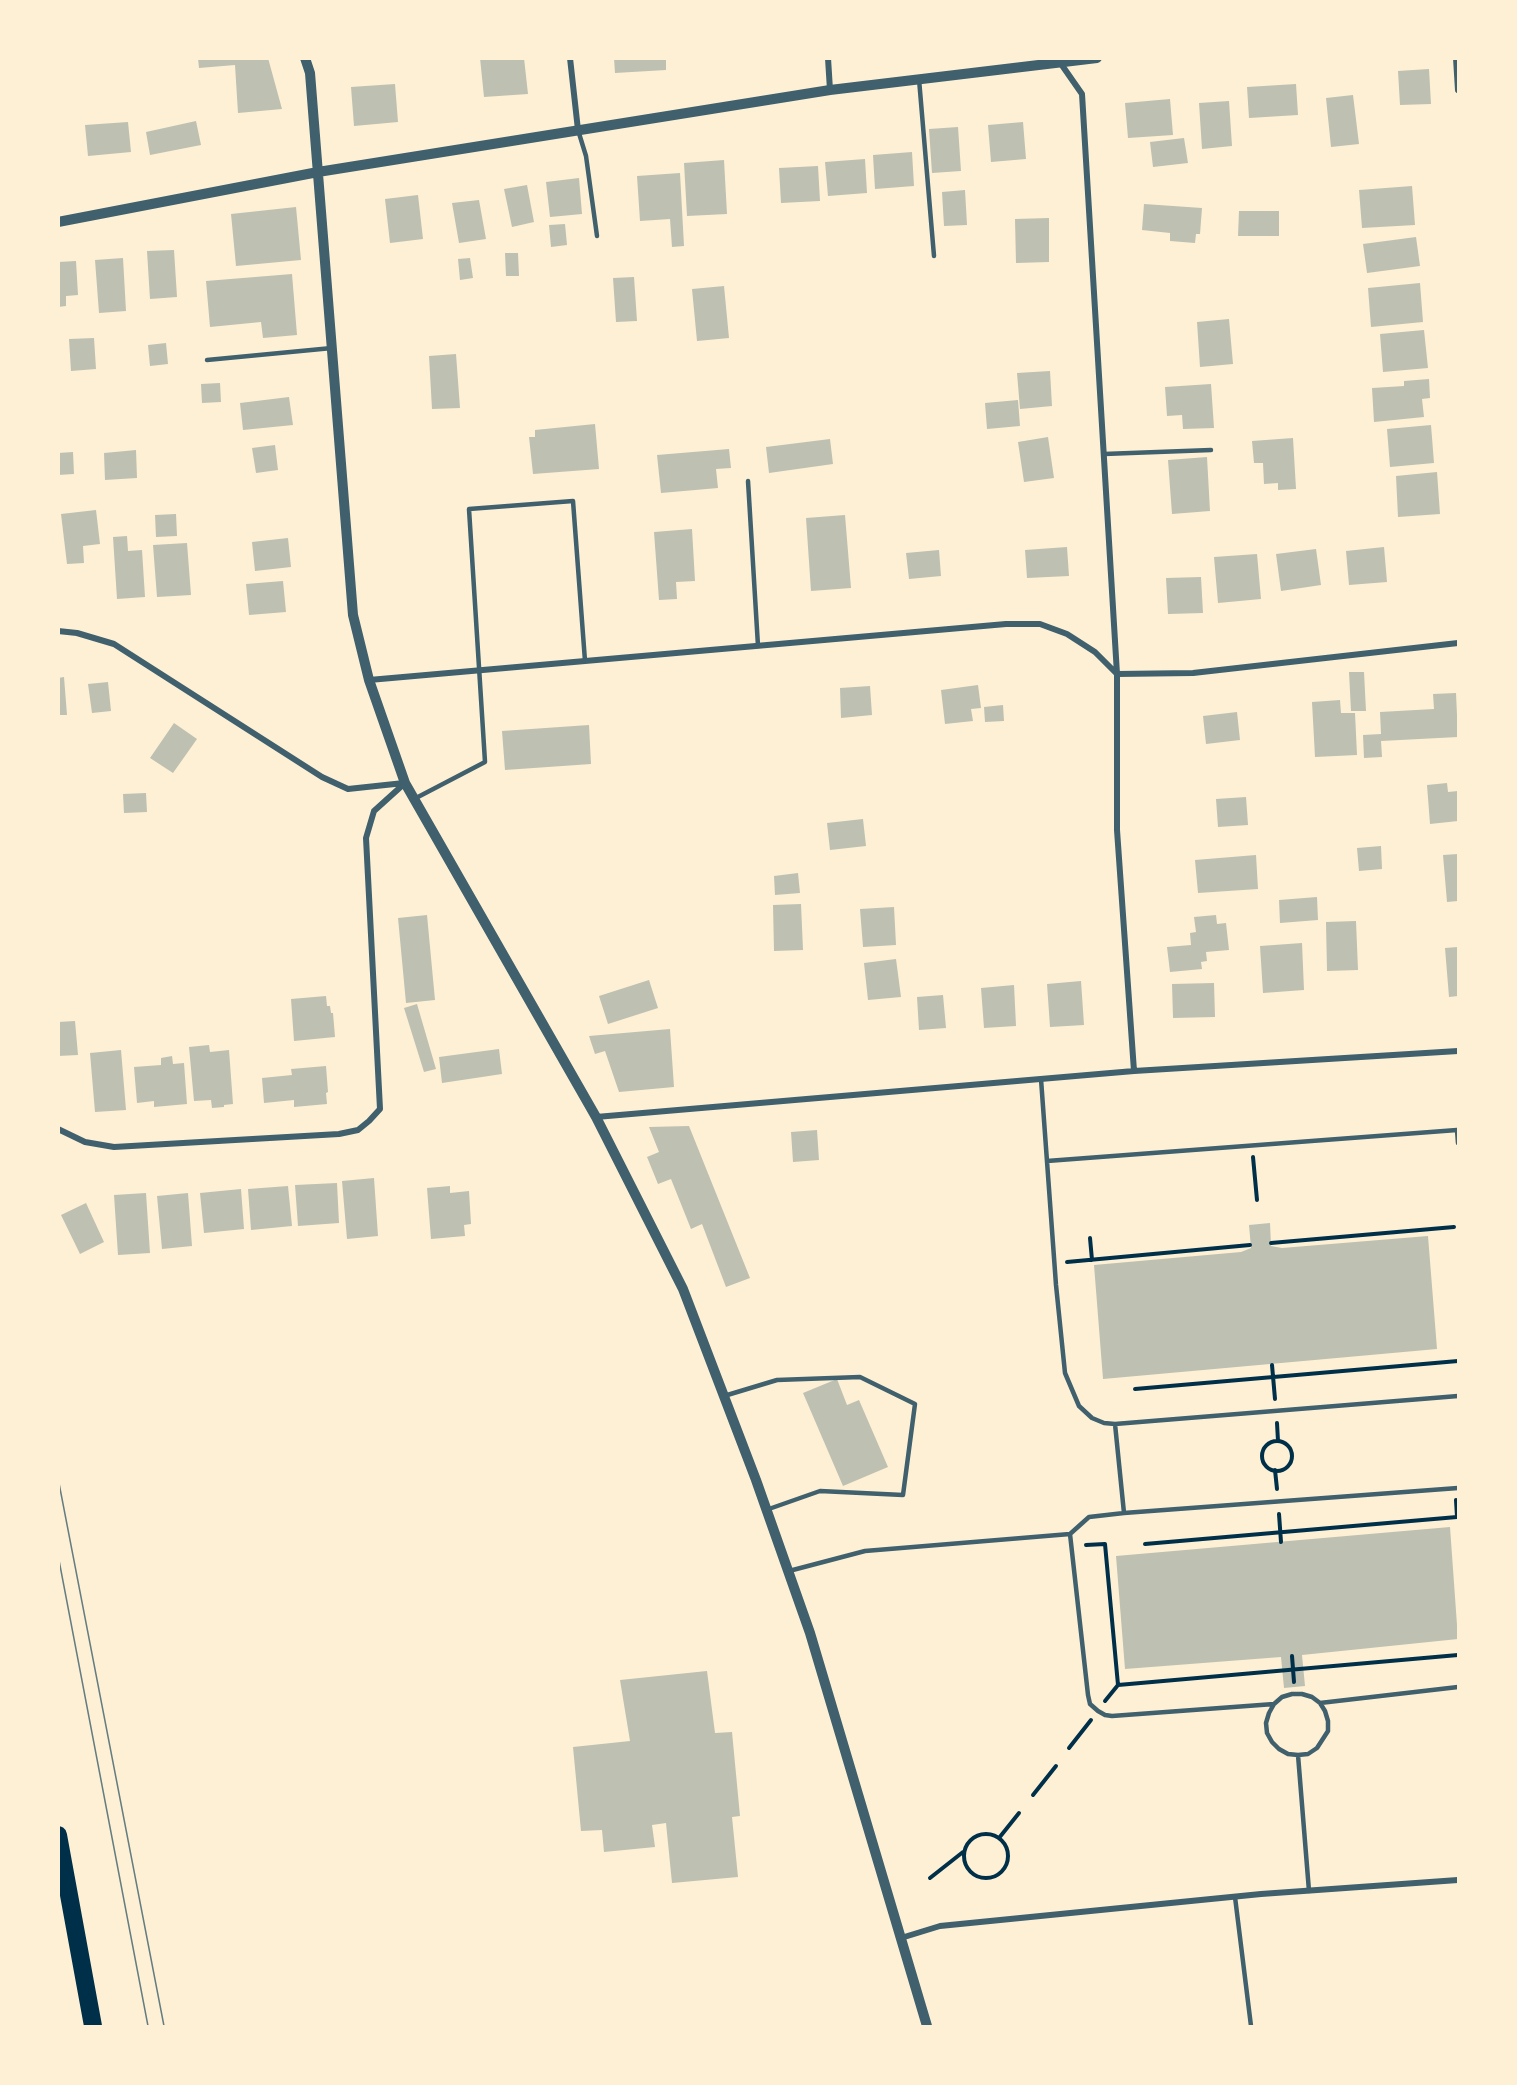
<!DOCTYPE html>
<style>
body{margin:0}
#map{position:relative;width:1517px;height:2085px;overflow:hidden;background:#fdf0d5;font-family:Arial,sans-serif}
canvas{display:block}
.frame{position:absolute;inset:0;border:60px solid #fdf0d5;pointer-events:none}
</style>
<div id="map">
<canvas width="1517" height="2085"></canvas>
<div class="frame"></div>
</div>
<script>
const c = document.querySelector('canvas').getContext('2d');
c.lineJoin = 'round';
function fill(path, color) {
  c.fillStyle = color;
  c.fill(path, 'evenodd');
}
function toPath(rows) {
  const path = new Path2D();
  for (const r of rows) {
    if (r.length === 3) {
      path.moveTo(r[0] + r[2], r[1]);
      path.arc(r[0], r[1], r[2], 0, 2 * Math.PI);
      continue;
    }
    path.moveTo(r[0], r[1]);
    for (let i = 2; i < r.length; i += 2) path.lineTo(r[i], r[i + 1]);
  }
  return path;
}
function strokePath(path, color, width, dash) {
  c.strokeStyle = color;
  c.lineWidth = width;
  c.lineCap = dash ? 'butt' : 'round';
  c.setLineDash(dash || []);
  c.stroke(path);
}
const building = toPath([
 [198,58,268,58,282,109,238,113,235,65,199,68],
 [480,58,524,58,528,94,484,97],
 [614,58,666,58,666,70,615,73],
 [1429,69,1431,104,1400,105,1398,71],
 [395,84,398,122,354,126,351,87],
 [1296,84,1298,115,1249,118,1247,87],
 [1353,95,1359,144,1331,147,1326,98],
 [1170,99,1173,135,1128,138,1125,103],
 [1229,101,1232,146,1202,149,1199,103],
 [196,121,201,145,150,155,146,132],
 [128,122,131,152,88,156,85,125],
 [1023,122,1026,159,991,162,988,125],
 [958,127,961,171,932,173,929,129],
 [1184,138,1188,163,1153,167,1150,142],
 [912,152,914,186,875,189,873,155],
 [865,159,867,193,828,196,825,162],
 [724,160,727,214,687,216,684,163],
 [818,166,820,201,781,203,779,168],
 [680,173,684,246,672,247,670,219,640,221,637,176],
 [579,178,582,214,550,217,546,182],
 [527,185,534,222,512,227,504,189],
 [1412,186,1415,225,1362,228,1359,190],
 [965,190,967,225,944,226,942,192],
 [418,195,423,239,390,243,385,199],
 [479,200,486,239,459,243,452,203],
 [1144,204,1202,208,1200,234,1196,234,1195,243,1170,241,1170,233,1142,230],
 [296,207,301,260,236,266,231,214],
 [1239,211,1279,211,1279,236,1238,236],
 [1049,218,1049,262,1016,263,1015,219],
 [565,224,567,245,551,247,549,225],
 [1416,237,1420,266,1367,273,1363,244],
 [174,250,177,297,150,299,147,251],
 [505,253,518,253,519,276,506,276],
 [123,258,126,311,99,313,95,260],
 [470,258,473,278,460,280,458,259],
 [76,261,78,295,66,296,66,306,58,307,58,262],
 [292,274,297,335,263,338,261,322,210,327,206,281],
 [634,277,637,321,616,322,613,278],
 [1420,283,1423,322,1371,327,1368,288],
 [724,286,729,338,697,341,692,289],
 [1229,319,1233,364,1200,367,1197,322],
 [1424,330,1428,368,1383,372,1380,334],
 [94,338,96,369,71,371,69,339],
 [166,343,168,364,150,366,148,345],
 [456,354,460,408,432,409,429,356],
 [1050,371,1052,406,1020,409,1017,373],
 [1429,379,1430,398,1422,399,1424,417,1374,422,1372,388,1404,386,1404,381],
 [220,383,221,402,202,403,201,384],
 [1211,384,1214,428,1183,429,1182,415,1167,416,1165,387],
 [289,397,293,425,243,430,240,403],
 [1018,400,1020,426,987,429,985,403],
 [595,424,599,469,533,474,529,437,535,437,535,430],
 [1431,425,1434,463,1390,467,1387,429],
 [1048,437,1054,478,1024,482,1018,442],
 [1293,438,1296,489,1278,490,1278,483,1264,484,1263,463,1254,463,1252,441],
 [830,439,833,464,769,473,766,447],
 [275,445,278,470,256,473,252,448],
 [729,449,731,468,716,469,718,488,661,493,657,455],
 [136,450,137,478,105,480,104,453],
 [73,452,74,474,58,475,58,453],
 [1207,457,1210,511,1172,514,1168,460],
 [1437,472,1440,514,1398,517,1396,476],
 [96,510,100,544,83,546,84,563,67,564,61,514],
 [176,514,177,536,156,537,155,515],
 [845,515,851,588,811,591,806,518],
 [692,529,695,581,676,582,677,599,659,600,654,532],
 [127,536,128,551,142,550,145,597,117,599,113,537],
 [288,538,291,567,255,571,252,542],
 [187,543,191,595,157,597,153,545],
 [1067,547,1069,576,1027,578,1025,550],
 [1384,547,1387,582,1349,585,1346,551],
 [1316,549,1321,585,1281,591,1276,554],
 [939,550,941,576,909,579,906,553],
 [1257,554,1261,599,1218,603,1214,557],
 [1201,577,1203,613,1168,614,1166,578],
 [283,581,286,612,249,615,246,584],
 [1349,672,1364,672,1366,711,1351,711],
 [64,677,67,715,58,715,58,678],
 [108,682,111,711,92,713,88,684],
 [978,685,981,708,971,709,973,721,945,724,941,690],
 [870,686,872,715,841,718,840,688],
 [1456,693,1458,737,1381,741,1382,757,1364,758,1363,735,1381,734,1380,712,1434,709,1433,694],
 [1340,700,1341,713,1355,713,1357,755,1315,757,1312,702],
 [1003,705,1004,721,985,722,984,707],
 [1237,712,1240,740,1206,744,1203,716],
 [174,723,197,739,173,773,150,758],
 [589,725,591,764,505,770,502,731],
 [1447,783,1448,792,1458,791,1458,821,1430,824,1427,785],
 [146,793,147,812,124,813,123,794],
 [1246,797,1248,825,1218,827,1216,799],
 [863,819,866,846,830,850,827,823],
 [1381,846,1382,869,1359,871,1357,848],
 [1458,854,1458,901,1447,902,1443,855],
 [1256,855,1258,889,1198,893,1195,860],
 [798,873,800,893,775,895,774,876],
 [1317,897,1318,920,1280,923,1279,900],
 [801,904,803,950,774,951,773,905],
 [894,907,896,945,863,947,860,909],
 [427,915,435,1000,406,1003,398,918],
 [1216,915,1217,924,1226,923,1229,950,1206,952,1207,961,1201,962,1202,969,1170,972,1167,947,1191,945,1190,933,1196,932,1194,917],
 [1356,921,1358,970,1327,971,1326,922],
 [1302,943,1304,990,1263,993,1260,946],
 [1458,947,1458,996,1449,997,1445,948],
 [896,959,901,997,868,1000,864,963],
 [649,980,658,1008,608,1024,599,996],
 [1081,981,1084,1025,1050,1027,1047,984],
 [1214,983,1215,1017,1173,1018,1172,984],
 [1014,985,1016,1026,984,1028,981,988],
 [943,995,946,1028,919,1030,917,997],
 [326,996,327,1006,330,1006,331,1013,333,1013,335,1037,294,1041,291,999],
 [417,1004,436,1069,424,1072,404,1008],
 [75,1021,78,1055,58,1056,58,1022],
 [670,1029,674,1087,619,1092,605,1051,595,1054,589,1036],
 [209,1045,210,1052,229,1050,233,1104,224,1105,224,1107,212,1108,211,1100,194,1101,189,1047],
 [499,1049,502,1074,442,1083,439,1057],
 [121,1050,126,1110,95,1112,90,1053],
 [172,1056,173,1064,184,1063,187,1104,154,1107,154,1101,137,1103,134,1067,161,1065,161,1058],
 [326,1066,328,1092,326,1093,327,1104,294,1107,294,1100,264,1103,262,1078,292,1075,291,1069],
 [689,1126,750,1278,726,1287,702,1224,691,1229,671,1179,658,1184,647,1157,659,1152,649,1127],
 [817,1130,819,1160,793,1162,791,1132],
 [374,1178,378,1236,347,1239,342,1181],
 [337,1183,339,1223,298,1226,295,1185],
 [288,1186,292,1226,251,1230,248,1189],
 [450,1186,450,1193,469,1191,471,1224,464,1225,465,1236,431,1239,427,1188],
 [241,1189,244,1229,204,1233,200,1193],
 [146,1193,150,1253,118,1255,114,1195],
 [188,1193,192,1246,162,1249,157,1196],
 [86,1203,104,1242,80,1254,61,1215],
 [1270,1223,1271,1246,1282,1248,1428,1236,1437,1349,1103,1379,1094,1265,1241,1252,1251,1248,1249,1225],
 [837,1379,847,1405,859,1400,888,1467,843,1486,803,1393],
 [1450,1527,1458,1639,1302,1655,1305,1686,1284,1688,1281,1657,1125,1669,1116,1556],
 [707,1671,715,1733,732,1732,740,1816,732,1817,738,1877,672,1883,666,1823,652,1825,655,1847,604,1852,602,1830,581,1831,573,1747,630,1741,620,1680]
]);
const path = toPath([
 [1253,1157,1257,1200],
 [1090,1238,1092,1260],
 [1271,1243,1454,1227],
 [1067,1262,1250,1245],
 [1272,1365,1275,1399],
 [1135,1389,1458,1361],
 [1277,1423,1278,1441],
 [1277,1456,15],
 [1275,1470,1277,1489],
 [1279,1514,1281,1542],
 [1145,1544,1457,1517,1456,1500],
 [1086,1545,1105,1544,1118,1685,1105,1701],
 [1292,1656,1294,1682],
 [1118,1685,1458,1655],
 [1069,1748,1091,1720],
 [1033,1795,1056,1766],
 [986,1856,22],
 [999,1838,1019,1813],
 [930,1878,963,1852]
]);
const service = toPath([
 [919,79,934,256],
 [578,130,586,156,597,236],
 [207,360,332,348],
 [1104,454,1211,450],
 [748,481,758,646],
 [416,798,485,762,469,509,573,501,585,661],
 [1041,1079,1056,1285,1065,1373,1079,1406,1092,1418,1104,1423,1115,1424,1124,1513,1089,1517,1070,1534],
 [1047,1161,1457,1130,1458,1143],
 [724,1396,777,1380,860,1377,915,1404,903,1495,820,1491,766,1510],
 [1115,1424,1458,1396],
 [1124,1513,1458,1488],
 [789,1571,865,1551,1070,1534,1088,1695,1090,1704,1098,1711,1105,1715,1112,1716,1274,1704],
 [1320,1703,1458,1687],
 [1298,1755,1308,1754,1317,1748,1328,1731,1328,1721,1325,1711,1320,1703,1312,1697,1302,1694,1292,1694,1282,1697,1274,1704,1269,1713,1266,1723,1267,1733,1272,1742,1279,1749,1288,1754,1298,1755,1309,1891],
 [1235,1897,1251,2026]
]);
const minor = toPath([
 [570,58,578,130],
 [828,58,830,90],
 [1456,58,1458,90],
 [1059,61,1082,94,1117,674,1117,830,1134,1071],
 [58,631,77,633,114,644,322,777,348,789,404,783],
 [369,680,1006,624,1040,624,1067,634,1095,652,1117,674,1193,673,1458,643],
 [596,1117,1134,1071,1458,1051],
 [58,1129,85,1142,114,1147,339,1134,358,1130,369,1121,380,1109,366,838,374,811,405,783],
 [901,1938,940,1926,1261,1894,1458,1880]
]);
const tertiary = toPath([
 [305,58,310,73,353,615,369,680,405,783,596,1117,683,1289,756,1480,810,1633,927,2026],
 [58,222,318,172,830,90,1097,58]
]);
const motorway = toPath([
 [58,1835,93,2026]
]);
const tram = toPath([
 [58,1478,164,2026],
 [58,1555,148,2026]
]);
fill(building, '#bec0b2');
strokePath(path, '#003049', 4);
strokePath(service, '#3f606c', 4.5);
strokePath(minor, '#3f606c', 6);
strokePath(tertiary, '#3f606c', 10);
strokePath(motorway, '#003049', 18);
strokePath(tram, '#657d81', 1.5);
</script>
